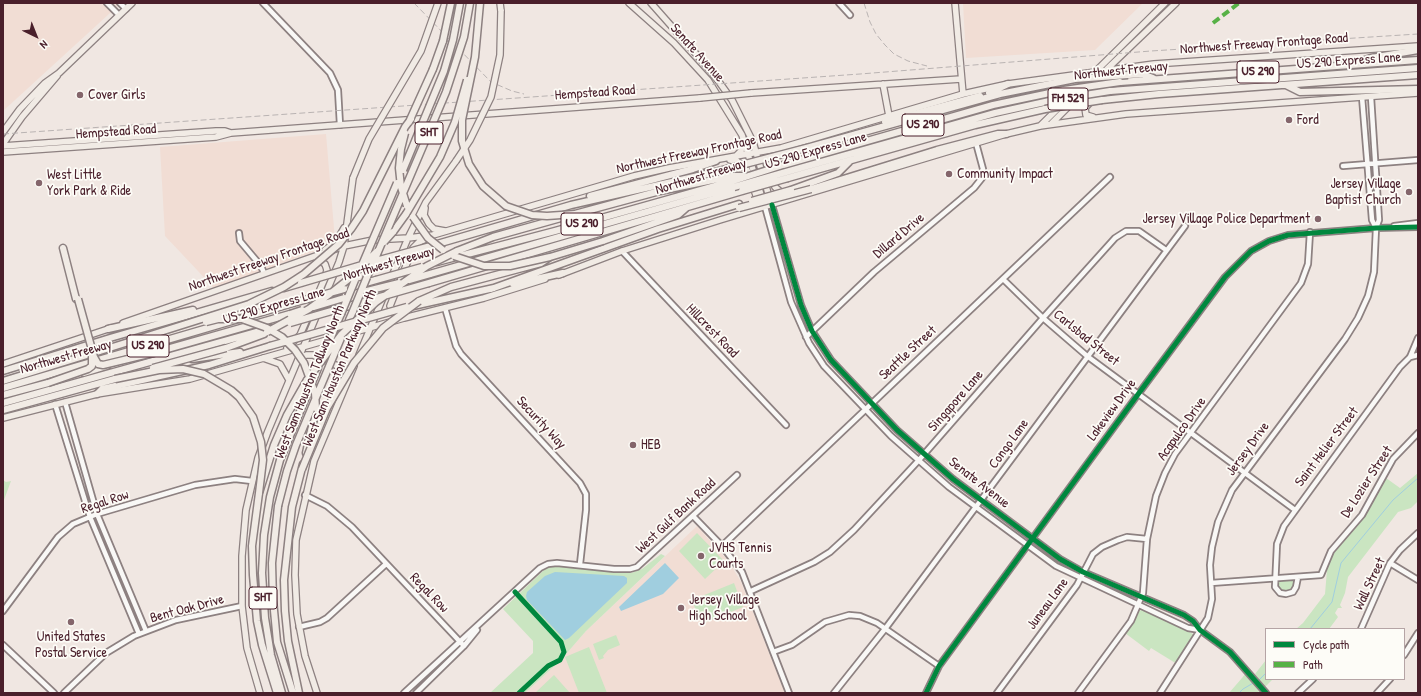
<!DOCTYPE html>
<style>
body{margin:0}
#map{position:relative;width:1421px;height:696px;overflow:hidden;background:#f0e7e2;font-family:"Patrick Hand",sans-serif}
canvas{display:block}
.frame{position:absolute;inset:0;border:4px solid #4a1f2b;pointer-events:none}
.legend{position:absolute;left:1265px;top:628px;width:140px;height:52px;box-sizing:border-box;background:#fdfcf7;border:1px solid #b5a4a5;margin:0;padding:5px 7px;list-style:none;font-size:12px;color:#4a1f2b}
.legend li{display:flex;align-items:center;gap:8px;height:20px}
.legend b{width:20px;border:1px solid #b5a4a5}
.north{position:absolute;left:16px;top:16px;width:40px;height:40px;-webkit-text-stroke:3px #fdfcf7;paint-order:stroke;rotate:137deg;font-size:11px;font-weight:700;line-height:16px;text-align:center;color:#4a1f2b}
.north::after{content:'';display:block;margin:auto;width:14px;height:18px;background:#4a1f2b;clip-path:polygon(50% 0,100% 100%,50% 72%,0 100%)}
</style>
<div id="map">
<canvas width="1421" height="696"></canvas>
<div class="frame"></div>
<ul class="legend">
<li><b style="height:5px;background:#00873e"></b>Cycle path</li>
<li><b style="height:5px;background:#57b146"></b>Path</li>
</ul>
<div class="north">N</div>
</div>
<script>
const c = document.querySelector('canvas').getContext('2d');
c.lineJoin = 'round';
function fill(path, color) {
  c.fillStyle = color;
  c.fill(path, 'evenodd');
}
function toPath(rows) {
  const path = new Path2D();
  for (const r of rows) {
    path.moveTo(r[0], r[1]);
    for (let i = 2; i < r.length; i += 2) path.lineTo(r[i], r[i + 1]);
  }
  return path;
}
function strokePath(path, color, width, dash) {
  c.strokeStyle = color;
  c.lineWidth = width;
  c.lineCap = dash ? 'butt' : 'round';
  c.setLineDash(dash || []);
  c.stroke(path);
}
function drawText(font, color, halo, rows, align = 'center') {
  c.font = font + ' "Patrick Hand",sans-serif';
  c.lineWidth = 3.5;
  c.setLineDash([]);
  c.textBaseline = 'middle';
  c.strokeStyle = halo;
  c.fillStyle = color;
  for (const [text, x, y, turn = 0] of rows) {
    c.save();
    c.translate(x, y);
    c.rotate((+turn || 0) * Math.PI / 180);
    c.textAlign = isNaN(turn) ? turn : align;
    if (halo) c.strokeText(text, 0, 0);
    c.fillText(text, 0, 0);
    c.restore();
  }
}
const built = toPath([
 [3,3,121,3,3,111],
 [963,3,1143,3,1095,50,966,58],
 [326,134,335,240,327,247,214,288,165,236,160,147],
 [697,526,729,562,741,582,785,693,525,693,560,661,586,631]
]);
const green = toPath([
 [1418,473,1418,501,1411,508,1398,512,1348,577,1345,593,1340,605,1342,608,1338,608,1335,613,1338,617,1329,629,1296,629,1303,623,1325,594,1327,570,1330,558,1368,511,1386,478,1400,488],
 [3,480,6,482,11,481,4,500],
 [697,533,724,561,705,579,679,551],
 [661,554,665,556,586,631,560,661,525,693,490,693,533,653,533,641,503,609,545,569,555,566,631,573,642,569],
 [1298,577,1293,592,1280,593,1274,578],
 [734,583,743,607,701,624,692,600],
 [1141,610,1172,622,1193,634,1193,639,1177,664,1151,648,1149,651,1125,633,1138,612],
 [616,635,620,645,608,650,603,656,604,658,599,660,593,644],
 [589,647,607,693,579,693,565,657],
 [1266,660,1266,679,1273,679,1265,687,1255,674],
 [1245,674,1260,693,1229,693,1242,678],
 [554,675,570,693,535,693]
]);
const water = toPath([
 [665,563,679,578,663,594,621,611,619,607],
 [555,572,624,576,627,578,627,583,569,638,565,640,527,600,526,596,527,592,545,576]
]);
const stream = toPath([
 [1310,629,1332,602,1341,563,1393,500,1418,478],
 [1258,681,1266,673],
 [1239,693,1243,689,1255,682]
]);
const minor = toPath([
 [107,3,119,15],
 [120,3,126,9],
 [263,3,330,73,338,90,340,125],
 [839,3,850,15],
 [1362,97,1372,220,1376,228],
 [1343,166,1418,160],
 [772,205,801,305,812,331,831,360,897,430,953,479,1060,559,1083,572,1184,615,1193,621,1200,630,1230,652,1266,693],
 [765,207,791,302,809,343,824,366,891,436,949,487,1056,566,1188,628,1200,630],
 [1394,226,1418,223],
 [239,233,240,241,261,266,264,273],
 [622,251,786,425],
 [1003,279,1043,318,1087,356,1295,510],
 [445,308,456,346,461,354,580,483,586,494,586,510,580,564],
 [806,337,874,272,974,188,982,178,983,169,976,143],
 [1410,357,1418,355],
 [65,402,97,514,146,631],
 [55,404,90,517,139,634],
 [305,495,327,506,352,527,464,646],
 [693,516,722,546,742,572,789,693],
 [722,546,1110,177],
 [1390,563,1418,580],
 [1298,577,1296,587,1293,592,1286,594,1280,593,1275,587,1277,544,1284,526,1400,367,1410,357,1418,338],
 [1211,583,1321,575,1331,551,1362,515,1393,459,1418,433],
 [751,591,814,562,830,552,854,530,919,460,1043,318,1115,238,1126,231,1139,231,1166,250],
 [3,611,58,537,73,524,97,514,195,485,235,479,252,481],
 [299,627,320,622,327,618,386,564],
 [1361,629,1390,563,1400,550,1418,533],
 [3,645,54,693],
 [773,652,792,645,825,622,849,615,860,616,877,623,939,666],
 [1404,655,1418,633],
 [64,693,106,653,134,636,176,620,242,606],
 [404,693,540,568,548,564,557,563,614,569,630,569,637,567,737,475],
 [416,693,464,646,477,630],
 [834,693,885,629,1185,226],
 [926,693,939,666,1139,393,1225,277,1251,251,1269,241,1288,235,1376,228,1418,227],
 [997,693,1077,585,1093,554,1102,547,1118,540,1127,537,1147,539],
 [1078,693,1131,621,1143,593,1147,539,1156,496,1165,473,1175,454,1301,283,1308,264,1310,232],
 [1160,693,1208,618,1212,599,1210,565,1212,547,1218,522,1232,490,1345,339,1358,318,1368,296,1374,272,1376,228,1379,220,1371,97],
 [1298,693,1313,679],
 [1377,693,1390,679]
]);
const major = toPath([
 [500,3,501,11],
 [629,3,674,43,708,80,742,135,763,201],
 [651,3,712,72,732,100,753,142,770,200],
 [955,3,963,94],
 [1107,69,1176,3],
 [1097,70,1165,3],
 [883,84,889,116],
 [751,93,961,79],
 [1093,117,1086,115,1085,108,1115,75,1121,72,1138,68],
 [1051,124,1100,75],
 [1040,126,1091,76],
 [3,132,20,109,45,83,59,73,132,3],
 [3,144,22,117,57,76],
 [3,146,216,131,225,131,231,133],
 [3,152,216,137,231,133,700,98],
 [774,156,769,167,775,187,783,194],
 [735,157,741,151,743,139],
 [730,160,737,161,747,170,757,198,755,203],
 [425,208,424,215,429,224,434,229,445,231],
 [325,250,336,242,344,228],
 [559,275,622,251,720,220,1006,134,1040,126,1126,114,1418,93],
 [401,317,395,315,390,306,413,248,419,242,428,238],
 [123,323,344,246,373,240,408,238,433,235,634,176,669,168,781,148,963,94,1008,84,1154,64,1418,46],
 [287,348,300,335,325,278,327,270,325,264,317,259],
 [359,355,408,238,426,202,456,161],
 [263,358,280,364,289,380],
 [298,360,306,355,313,355,340,367,346,379],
 [3,364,111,328],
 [3,418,97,394,190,379,404,318,484,298,545,279],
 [260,693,247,648,242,606,242,556,246,510,258,458,268,431,339,262,344,246,353,178],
 [317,693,305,656,297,614,295,575,296,540,314,461,354,366]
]);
const highway = toPath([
 [1359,62,1371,58,1418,50],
 [433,69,443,41],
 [1128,75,1142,74,1153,78],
 [1120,82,1418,60],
 [1286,85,1300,92,1418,89],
 [1110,91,1418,68],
 [989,93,1008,84],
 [1102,100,1159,94,1418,75],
 [885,122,980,96],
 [810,147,1000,94,1075,79],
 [783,165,993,105,1064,90],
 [786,172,995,113,1054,100],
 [788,178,975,125,1045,109],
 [811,189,937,150,998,134,1006,134],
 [791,190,838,173,849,162],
 [590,196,693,169,716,161],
 [393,232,406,214],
 [603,241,678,215,686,208],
 [427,247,571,205,707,174],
 [63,248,76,299],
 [457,251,493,237,575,214,660,191,732,176],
 [437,262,555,231,733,181],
 [430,274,734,187],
 [367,277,372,266],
 [429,283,742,191],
 [513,284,563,273],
 [284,288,301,283],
 [344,289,376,280],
 [491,289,658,229,739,204],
 [419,301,451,287,541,263,550,257],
 [413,306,494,288],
 [335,310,366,301],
 [349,320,353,311],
 [337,323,341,314],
 [108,329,193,310],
 [226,348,264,334],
 [153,353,290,314],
 [192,359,240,352],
 [3,371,110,338,272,291],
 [84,373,107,366],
 [3,381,100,351],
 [3,388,293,303],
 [97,394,102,389,209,365,270,346],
 [3,395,52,382],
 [3,403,271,328],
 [3,410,115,379],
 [306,453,316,408],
 [278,506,272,563,273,600,277,642,293,693],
 [277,693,262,645,257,621,253,575,252,546,259,493,274,445,287,415,307,380],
 [282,693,271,655,265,618,262,573,264,535,270,497,280,460,318,368],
 [299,693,288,641,285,611,284,580,292,507,303,464]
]);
const rail = toPath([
 [414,3,491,82,512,91,524,94],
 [864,3,870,22,876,34,885,45,894,54,908,61,927,66],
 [3,134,860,74,1151,51,1418,34]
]);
const majorBridge = toPath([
 [700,98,751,93],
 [456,161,470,140,491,97,500,55,501,11],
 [353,178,369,139,421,51,438,3]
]);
const highwayBridge = toPath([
 [480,3,475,57,462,120,462,141,469,164,483,186,506,206,532,215,547,216,575,214],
 [443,41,451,3],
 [1075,79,1128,75],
 [1064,90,1120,82],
 [1054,100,1110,91],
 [1045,109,1102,100],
 [409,122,433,69],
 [405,133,401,149,399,168,401,187,407,206],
 [403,170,444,71,453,40,460,3],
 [707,174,810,147],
 [732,176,743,176],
 [733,181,783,165],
 [734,187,786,172],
 [742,191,788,178],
 [752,201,791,190],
 [739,208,811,189],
 [406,214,440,157,455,122,467,80],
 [413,217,428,238,443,250],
 [384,242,393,232],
 [454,256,484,266,510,266,550,257,603,241],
 [372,262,427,247],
 [362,265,397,183],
 [372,266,446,92,464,37,470,3],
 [376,280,422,267],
 [409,280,430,274],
 [301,283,362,265],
 [367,291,399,283],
 [78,299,94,357,98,364,103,365,157,352],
 [366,301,429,283],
 [293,303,344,289],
 [314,307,344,298],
 [353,311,367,277],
 [290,314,302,310],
 [341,314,355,280],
 [206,322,218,319,242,319,267,328,282,337,295,350,304,363,315,393,316,408],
 [290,323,335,310],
 [267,332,309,309,331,293,350,278,376,252],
 [270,346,407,307],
 [326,350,336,325],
 [100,351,249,304,284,287,304,274,339,244,351,229,363,211,405,127,411,119],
 [153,368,226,348],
 [115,379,159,370,183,369,204,374,231,390,239,397,253,417,261,442,263,460,259,493],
 [307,380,341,335,376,302,427,266,457,251],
 [48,383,88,369,92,366,92,356],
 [302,469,327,408,354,363,383,328,419,301],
 [278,506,287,471,296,445,341,338]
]);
const quiet = toPath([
 [1213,23,1239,3]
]);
const cycleway = toPath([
 [772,205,801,305,812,331,831,360,897,430,953,479,1060,559,1083,572,1184,615,1193,621,1200,630,1230,652,1266,693],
 [515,592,561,642,564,652,560,660,548,666,519,693],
 [926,693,939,666,1139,393,1225,277,1251,251,1269,241,1288,235,1376,228,1418,227]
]);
const markers = [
 [80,95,4,"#84656b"],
 [1289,120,4,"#84656b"],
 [949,174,4,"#84656b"],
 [39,183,4,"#84656b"],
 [1409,192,4,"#84656b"],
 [1318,219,4,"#84656b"],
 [633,445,4,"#84656b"],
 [701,556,4,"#84656b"],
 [681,608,4,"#84656b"],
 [71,622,4,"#84656b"]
];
const shields = [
 [1258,72,42],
 [1068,99,40],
 [923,125,42],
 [429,133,28],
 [582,224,42],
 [148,346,42],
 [263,598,28]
];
const shieldNames = [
 ["US 290",1258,72],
 ["FM 529",1068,99],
 ["US 290",923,125],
 ["SHT",429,133],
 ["US 290",582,224],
 ["US 290",148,346],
 ["SHT",263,598]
];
const streetNames = [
 ["Northwest Freeway Frontage Road",1264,44,-4],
 ["Senate Avenue",697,53,48],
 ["US 290 Express Lane",1349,61,-4],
 ["Northwest Freeway",1121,71,-6],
 ["Hempstead Road",595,93,-4],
 ["Hempstead Road",116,132,-4],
 ["US 290 Express Lane",816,151,-16],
 ["Northwest Freeway Frontage Road",699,152,-12],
 ["Northwest Freeway",701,177,-17],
 ["Dillard Drive",899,236,-40],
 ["Northwest Freeway Frontage Road",269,260,-19],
 ["Northwest Freeway",389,264,-16],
 ["US 290 Express Lane",274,306,-16],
 ["Hillcrest Road",712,331,46],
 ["Carlsbad Street",1086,338,39],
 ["Seattle Street",908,353,-43],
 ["Northwest Freeway",66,357,-16],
 ["West Sam Houston Parkway North",340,368,-67],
 ["West Sam Houston Tollway North",310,382,-68],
 ["Singapore Lane",956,401,-49],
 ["Lakeview Drive",1112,410,-54],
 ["Security Way",541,423,47],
 ["Acapulco Drive",1182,429,-55],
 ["Congo Lane",1009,444,-54],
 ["Saint Helier Street",1327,447,-53],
 ["Jersey Drive",1248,449,-54],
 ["De Lozier Street",1367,482,-57],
 ["Senate Avenue",979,483,38],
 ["Regal Row",105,502,-18],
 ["West Gulf Bank Road",676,516,-43],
 ["Wall Street",1370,584,-65],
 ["Regal Row",429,593,46],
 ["Juneau Lane",1048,604,-54],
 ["Bent Oak Drive",187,609,-15]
];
const poiNames = [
 ["Cover Girls",88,95],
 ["Ford",1297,120],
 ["Community Impact",957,174],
 ["West Little",47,175],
 ["York Park & Ride",47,191],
 ["Jersey Village",1401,184,"right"],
 ["Baptist Church",1401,200,"right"],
 ["Jersey Village Police Department",1310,219,"right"],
 ["HEB",641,445],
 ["JVHS Tennis",709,548],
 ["Courts",709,564],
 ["Jersey Village",689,600],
 ["High School",689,616],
 ["United States",71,637,"center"],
 ["Postal Service",71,653,"center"]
];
fill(built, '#f1ddd4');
fill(green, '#cae5c1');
fill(water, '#a0cedf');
strokePath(stream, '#a0cedf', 1);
strokePath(minor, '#8d8181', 8);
strokePath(major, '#8d8181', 8);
strokePath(highway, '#8d8181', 9);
strokePath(minor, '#f9f8f6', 4.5);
strokePath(major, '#f1ebe5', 5.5);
strokePath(highway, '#f1ebe5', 6);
strokePath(rail, '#b9b3b2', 1, [6, 3]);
strokePath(majorBridge, '#8d8181', 8, []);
strokePath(highwayBridge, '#8d8181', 9, []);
strokePath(majorBridge, '#f1ebe5', 5.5);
strokePath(highwayBridge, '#f1ebe5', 6);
strokePath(quiet, '#57b146', 4, [8, 4]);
strokePath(cycleway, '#00873e', 5);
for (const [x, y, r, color] of markers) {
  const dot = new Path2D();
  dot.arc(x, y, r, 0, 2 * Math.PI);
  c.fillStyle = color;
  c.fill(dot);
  strokePath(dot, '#fdfcf7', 1.5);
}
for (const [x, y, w] of shields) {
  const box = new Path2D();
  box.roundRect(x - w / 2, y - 11, w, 22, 3);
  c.fillStyle = '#fdfcf7';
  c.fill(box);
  strokePath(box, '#4a1f2b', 1);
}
drawText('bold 13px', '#4a1f2b', null, shieldNames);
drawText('14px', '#4a1f2b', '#fdfcf7', streetNames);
drawText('14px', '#4a1f2b', '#fdfcf7', poiNames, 'left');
</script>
